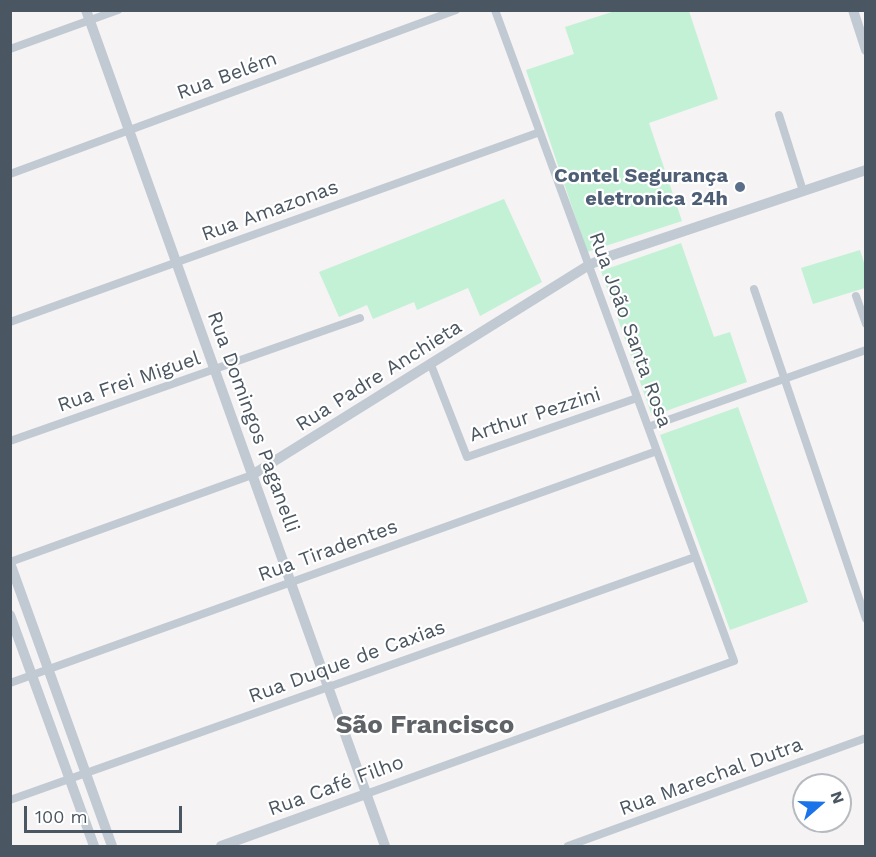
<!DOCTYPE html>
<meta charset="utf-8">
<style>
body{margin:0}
#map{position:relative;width:876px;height:857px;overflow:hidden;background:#f5f3f3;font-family:"Work Sans",sans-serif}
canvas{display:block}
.frame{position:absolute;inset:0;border:12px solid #4a5661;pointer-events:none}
.north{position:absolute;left:792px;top:773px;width:60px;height:60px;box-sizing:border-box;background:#fff;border:2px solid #b7bbc0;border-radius:50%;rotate:70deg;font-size:16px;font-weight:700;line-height:24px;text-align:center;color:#4a5661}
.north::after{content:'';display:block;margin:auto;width:21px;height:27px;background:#1a73e8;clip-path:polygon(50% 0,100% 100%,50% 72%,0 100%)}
.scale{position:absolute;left:24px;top:806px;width:158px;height:27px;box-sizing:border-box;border:3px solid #4a5661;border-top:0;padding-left:8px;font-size:18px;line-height:21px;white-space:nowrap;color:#4a5661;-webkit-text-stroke:4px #fff;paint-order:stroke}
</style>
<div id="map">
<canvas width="876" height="857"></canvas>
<div class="frame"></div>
<div class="north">N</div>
<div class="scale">100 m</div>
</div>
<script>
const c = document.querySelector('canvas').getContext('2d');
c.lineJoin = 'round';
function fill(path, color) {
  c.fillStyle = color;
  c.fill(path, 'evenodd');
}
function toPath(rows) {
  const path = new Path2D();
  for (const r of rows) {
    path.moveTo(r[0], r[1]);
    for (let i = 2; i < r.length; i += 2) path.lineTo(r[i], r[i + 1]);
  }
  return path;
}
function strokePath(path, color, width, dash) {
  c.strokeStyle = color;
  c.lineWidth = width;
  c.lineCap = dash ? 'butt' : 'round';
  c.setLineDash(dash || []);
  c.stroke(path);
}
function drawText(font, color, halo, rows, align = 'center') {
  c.font = font + ' "Work Sans",sans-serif';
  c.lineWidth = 4.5;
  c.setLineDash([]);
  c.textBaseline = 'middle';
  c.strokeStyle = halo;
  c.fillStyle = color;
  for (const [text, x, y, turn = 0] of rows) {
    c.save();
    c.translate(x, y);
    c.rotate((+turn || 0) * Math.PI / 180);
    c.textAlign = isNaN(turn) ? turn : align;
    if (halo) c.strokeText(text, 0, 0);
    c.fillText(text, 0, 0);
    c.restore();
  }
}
const green = toPath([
 [615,11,689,11,718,99,649,123,682,221,587,252,526,70,574,54,565,27],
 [504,199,542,282,480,316,468,288,417,310,414,302,373,319,367,305,339,317,319,272],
 [681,243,714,337,730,332,747,382,652,416,601,271],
 [860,250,865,266,865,288,813,304,801,268],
 [738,407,808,602,730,630,660,435]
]);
const minor = toPath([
 [10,49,118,10],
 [779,115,803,191],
 [10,174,456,10],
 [754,289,866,619],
 [856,296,866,324],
 [10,322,540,132],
 [431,365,467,457,637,398],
 [648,427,866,350],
 [10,441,360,318],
 [10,562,252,475],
 [10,683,657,451],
 [366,794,734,661,495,10],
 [10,800,695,557],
 [568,846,866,738]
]);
const tertiary = toPath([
 [86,10,385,846],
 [853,10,866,50],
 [252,475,589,265,607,257,866,170],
 [10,563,112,846],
 [10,615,94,846],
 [221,846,366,794]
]);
const markers = [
 [740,187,6,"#5c6f8a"]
];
const streetNames = [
 ["Rua Belém",227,76,-20],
 ["Rua Amazonas",270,211,-20],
 ["Rua João Santa Rosa",630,330,70],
 ["Rua Padre Anchieta",379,376,-32],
 ["Rua Frei Miguel",129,382,-19],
 ["Arthur Pezzini",535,415,-18],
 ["Rua Domingos Paganelli",253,422,70],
 ["Rua Tiradentes",328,551,-20],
 ["Rua Duque de Caxias",347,662,-20],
 ["Rua Marechal Dutra",711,777,-20],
 ["Rua Café Filho",336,786,-20]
];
const serviceNames = [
 ["Contel Segurança",728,176],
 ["eletronica 24h",728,199]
];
const districtNames = [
 ["São Francisco",425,725]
];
fill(green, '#c3f1d5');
strokePath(minor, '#c1cad2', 8);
strokePath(tertiary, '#c1cad2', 10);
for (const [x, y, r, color] of markers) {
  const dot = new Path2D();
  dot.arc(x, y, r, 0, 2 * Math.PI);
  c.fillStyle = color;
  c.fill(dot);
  strokePath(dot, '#fff', 2);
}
drawText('20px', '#4a5661', '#fff', streetNames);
drawText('bold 20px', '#4e5e75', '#fff', serviceNames, 'right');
drawText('bold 26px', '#5f6368', '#fff', districtNames);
</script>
